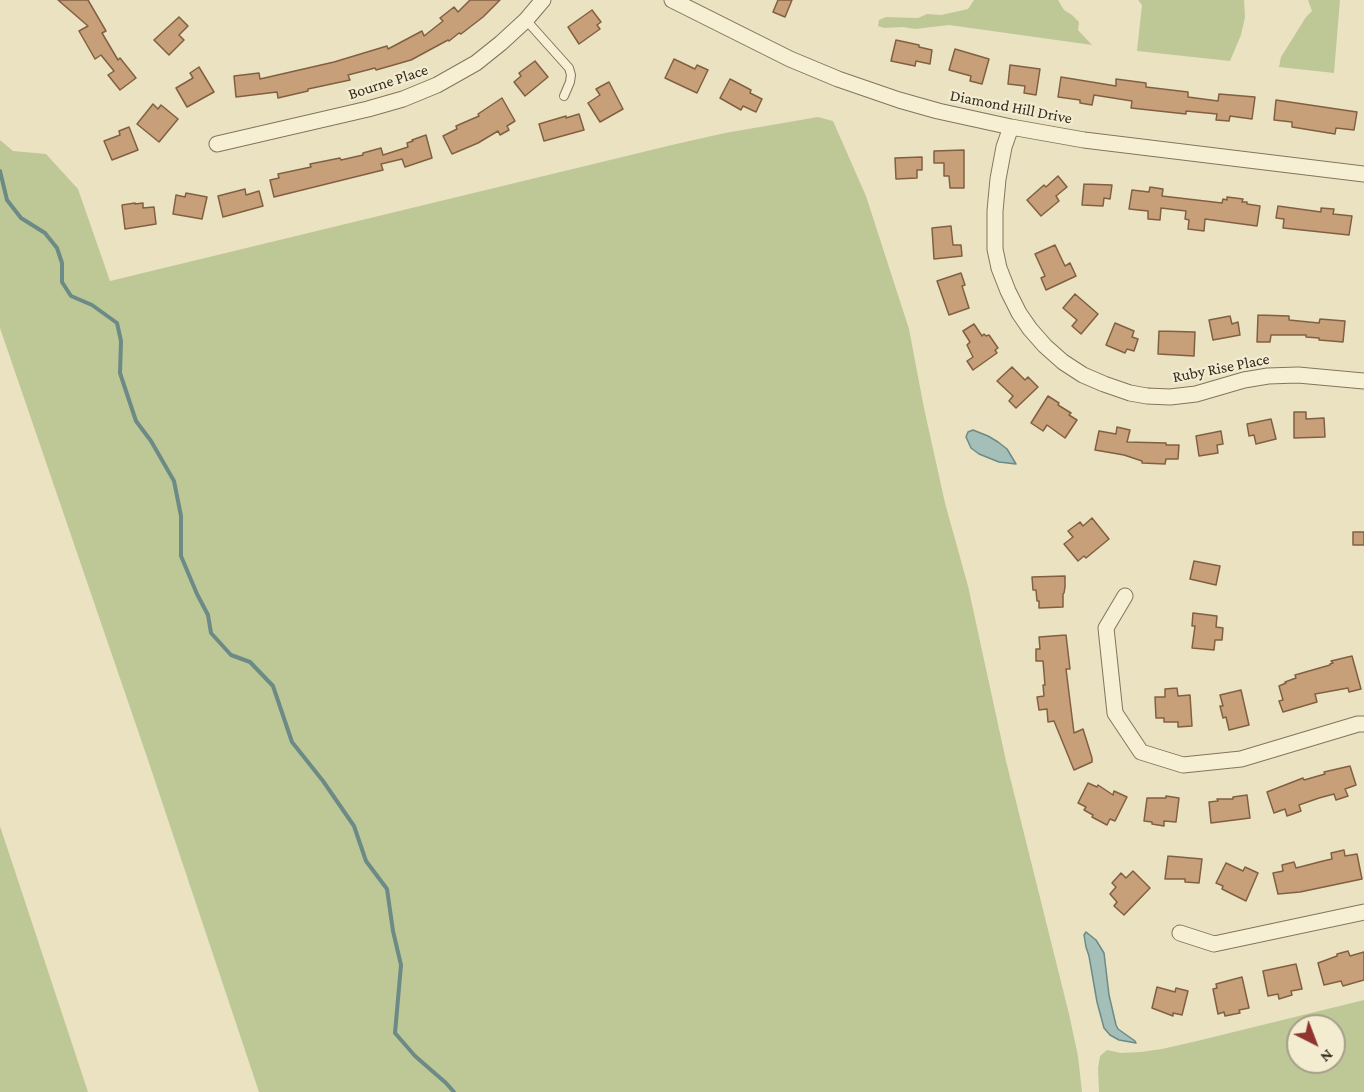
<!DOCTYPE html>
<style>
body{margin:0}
#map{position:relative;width:1364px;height:1092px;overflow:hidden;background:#ebe2c2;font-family:"Crimson Pro",serif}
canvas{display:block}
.north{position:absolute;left:1286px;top:1014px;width:60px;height:60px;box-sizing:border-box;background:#f3ecd1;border:2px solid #a79e89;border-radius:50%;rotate:138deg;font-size:16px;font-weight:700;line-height:24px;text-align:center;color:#342a1e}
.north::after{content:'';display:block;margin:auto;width:21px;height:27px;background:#8f352e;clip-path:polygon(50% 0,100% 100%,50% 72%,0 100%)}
</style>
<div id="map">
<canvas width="1364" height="1092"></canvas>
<div class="north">N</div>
</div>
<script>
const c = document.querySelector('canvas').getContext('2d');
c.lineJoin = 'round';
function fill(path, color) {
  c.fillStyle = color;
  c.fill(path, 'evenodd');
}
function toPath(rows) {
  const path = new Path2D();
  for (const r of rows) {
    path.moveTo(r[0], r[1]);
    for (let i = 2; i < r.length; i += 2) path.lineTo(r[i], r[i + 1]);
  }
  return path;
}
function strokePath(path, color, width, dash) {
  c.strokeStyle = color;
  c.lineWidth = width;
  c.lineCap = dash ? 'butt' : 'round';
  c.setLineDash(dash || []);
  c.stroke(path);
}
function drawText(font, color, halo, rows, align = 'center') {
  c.font = font + ' "Crimson Pro",serif';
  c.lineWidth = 4.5;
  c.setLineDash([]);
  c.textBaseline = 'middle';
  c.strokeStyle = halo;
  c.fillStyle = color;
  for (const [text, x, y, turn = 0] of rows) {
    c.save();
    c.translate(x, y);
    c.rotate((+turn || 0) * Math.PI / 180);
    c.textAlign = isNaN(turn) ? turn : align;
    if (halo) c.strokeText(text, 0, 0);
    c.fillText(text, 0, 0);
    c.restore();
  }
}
const green = toPath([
 [974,0,1058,0,1064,10,1072,15,1079,22,1078,30,1092,45,949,25,915,29,903,27,884,28,878,26,879,20,886,17,918,18,927,14,941,15,968,9],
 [1138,0,1244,0,1245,17,1241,35,1230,61,1137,51,1142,5],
 [1308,0,1340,0,1334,73,1279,67,1281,57,1306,17,1312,11],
 [818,117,833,121,866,196,909,329,924,408,945,503,968,586,1006,761,1069,1014,1078,1056,1082,1092,259,1092,148,760,0,328,0,140,13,151,46,154,78,189,110,281,676,144,725,133],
 [0,826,88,1092,0,1092],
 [1364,1000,1364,1092,1099,1092,1098,1068,1100,1056,1107,1050,1121,1053,1141,1052,1162,1049,1197,1041],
 [1298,1026,1334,1026,1334,1062,1298,1062]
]);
const water = toPath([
 [973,430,988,436,998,442,1007,449,1016,464,999,462,979,454,971,448,966,437,968,432,973,430],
 [1086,932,1096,940,1104,953,1109,995,1116,1025,1118,1029,1135,1041,1136,1043,1119,1040,1110,1035,1104,1028,1097,1002,1089,956,1086,947,1084,935,1086,932]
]);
const stream = toPath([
 [0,171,7,200,21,218,45,233,57,248,62,263,62,282,71,296,92,305,117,323,121,341,120,373,136,421,151,441,174,481,181,516,181,556,197,594,208,615,211,633,231,655,250,662,273,686,292,742,323,781,354,826,366,861,387,889,393,931,401,965,395,1033,415,1056,446,1083,454,1092]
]);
const building = toPath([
 [58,0,88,0,106,31,102,33,118,60,120,58,136,78,120,90,108,75,114,71,101,55,95,59,79,31,88,26,58,0],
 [470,0,500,0,483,17,461,34,459,33,449,41,448,40,411,60,376,70,375,68,348,75,350,80,308,89,308,91,278,98,277,92,236,97,234,76,259,73,260,79,334,62,387,46,388,49,422,31,424,36,443,21,440,18,454,7,458,12,470,0],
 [778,0,792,0,785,17,773,12,778,0],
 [592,10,601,22,597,25,600,29,579,44,568,27,592,10],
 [179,17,188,26,179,35,184,40,169,55,154,40,179,17],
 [896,40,919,45,919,47,932,50,930,64,916,61,915,66,891,61,896,40],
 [955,49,989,59,982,84,970,81,971,76,949,70,955,49],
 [674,59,695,69,697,65,708,70,697,93,665,78,674,59],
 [535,61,548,77,525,96,514,82,521,76,519,73,535,61],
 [1010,65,1040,69,1036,95,1024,93,1025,86,1008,84,1010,65],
 [199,67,214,92,187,107,176,88,193,78,190,73,199,67],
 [1061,77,1116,86,1116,79,1146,83,1146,87,1188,92,1188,97,1218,101,1219,94,1255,97,1252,119,1230,116,1229,121,1216,120,1217,114,1186,111,1186,114,1131,108,1132,101,1094,95,1092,105,1080,103,1080,100,1058,97,1061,77],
 [730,79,751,90,750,93,762,99,756,112,743,106,741,110,720,98,730,79],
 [609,82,623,109,600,122,588,103,600,95,596,89,609,82],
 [502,98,515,121,507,126,509,130,500,135,498,131,478,143,452,154,443,136,457,129,456,126,479,116,478,114,502,98],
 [1276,100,1357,112,1354,130,1336,128,1335,134,1292,127,1292,122,1274,120,1276,100],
 [153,104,158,109,161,105,178,119,159,142,137,124,153,104],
 [579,114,584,130,544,141,539,124,566,116,566,118,579,114],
 [129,127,138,150,112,160,104,141,120,135,119,131,129,127],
 [426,135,432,158,405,167,402,159,381,164,383,170,274,197,270,180,279,178,278,174,311,167,310,164,340,158,341,160,363,155,363,153,381,148,383,155,408,147,407,143,413,141,412,140,426,135],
 [964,150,964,188,950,188,949,176,944,176,944,163,934,163,934,151,964,150],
 [922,157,922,170,917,170,917,178,896,179,895,158,922,157],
 [1058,176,1067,187,1056,196,1059,201,1041,216,1027,200,1044,185,1046,187,1058,176],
 [1084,184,1112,185,1110,199,1104,198,1103,206,1082,205,1084,184],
 [1150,187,1163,189,1162,196,1222,203,1223,199,1227,200,1227,197,1243,199,1242,202,1247,202,1247,204,1260,206,1257,226,1205,219,1204,231,1188,229,1189,220,1185,219,1186,211,1161,208,1160,220,1148,219,1148,211,1129,209,1132,190,1149,192,1150,187],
 [245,189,246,195,259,191,263,206,223,217,218,196,245,189],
 [186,193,207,197,202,219,173,214,176,195,185,197,186,193],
 [135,203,135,204,143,203,143,208,154,207,156,224,125,229,122,205,135,203],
 [1278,206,1321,212,1321,208,1334,209,1333,214,1352,216,1349,235,1283,228,1284,219,1276,218,1278,206],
 [951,226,953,245,961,245,962,256,934,259,932,228,951,226],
 [1055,245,1065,266,1070,263,1076,276,1046,290,1041,278,1045,276,1035,254,1055,245],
 [961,273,965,285,962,286,969,308,949,315,937,281,961,273],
 [1075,294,1098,314,1081,334,1072,326,1077,320,1063,308,1075,294],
 [1258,315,1289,316,1289,320,1319,323,1320,319,1345,321,1343,342,1319,340,1319,338,1306,337,1306,335,1271,335,1270,342,1257,342,1258,315],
 [1230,316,1232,324,1238,322,1240,335,1213,340,1209,320,1230,316],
 [1115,323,1134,331,1132,337,1138,339,1134,351,1127,349,1125,353,1106,345,1115,323],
 [974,324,982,336,984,334,986,336,989,335,998,348,995,350,997,353,973,370,967,361,973,357,967,345,970,342,963,331,974,324],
 [1159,331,1195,332,1194,356,1158,354,1159,331],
 [1012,367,1025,380,1028,377,1038,387,1016,408,1009,401,1013,396,997,381,1012,367],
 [1048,396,1059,403,1058,405,1071,413,1069,415,1077,420,1065,438,1047,425,1043,431,1031,423,1048,396],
 [1294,412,1306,412,1306,419,1324,418,1325,437,1294,438,1294,412],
 [1271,419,1276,439,1256,444,1254,435,1249,436,1247,424,1271,419],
 [1117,427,1130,430,1127,442,1166,443,1166,445,1179,445,1178,459,1166,459,1165,464,1142,463,1142,461,1124,455,1095,450,1099,431,1116,434,1117,427],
 [1221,431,1223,444,1217,445,1218,453,1199,456,1196,436,1221,431],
 [1092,518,1109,539,1086,558,1084,556,1078,561,1064,544,1073,537,1068,531,1080,522,1083,526,1092,518],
 [1353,532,1364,532,1364,545,1353,545,1353,532],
 [1194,561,1220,566,1216,585,1190,579,1194,561],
 [1065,576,1065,587,1064,593,1063,594,1063,607,1039,608,1039,601,1037,601,1036,590,1033,590,1032,577,1065,576],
 [1193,613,1217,616,1216,627,1223,628,1222,640,1215,640,1214,650,1192,648,1195,626,1192,626,1193,613],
 [1066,635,1070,669,1066,669,1074,733,1083,729,1092,758,1092,762,1074,770,1054,721,1048,722,1047,709,1039,710,1037,697,1044,696,1043,685,1045,685,1043,661,1036,661,1036,649,1040,649,1039,637,1066,635],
 [1352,656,1361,689,1349,692,1348,688,1315,694,1317,702,1283,712,1279,701,1283,700,1279,686,1286,683,1285,682,1296,678,1295,675,1330,665,1330,664,1333,663,1331,661,1352,656],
 [1177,688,1178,696,1190,695,1192,726,1178,727,1178,722,1164,722,1164,718,1156,718,1155,697,1165,697,1165,689,1177,688],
 [1241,690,1249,725,1229,730,1226,717,1223,718,1220,706,1223,706,1220,695,1241,690],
 [1350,766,1356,785,1345,789,1348,796,1336,800,1334,794,1319,798,1299,805,1301,811,1287,816,1285,809,1274,813,1267,792,1303,778,1304,780,1325,774,1324,772,1350,766],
 [1088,783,1097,787,1098,785,1113,795,1114,791,1127,797,1115,821,1110,819,1107,825,1092,817,1093,815,1084,810,1086,807,1078,803,1088,783],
 [1247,795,1250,818,1211,823,1209,802,1218,801,1217,799,1233,799,1233,797,1247,795],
 [1166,796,1179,798,1176,822,1164,821,1164,826,1152,824,1152,822,1144,821,1147,798,1166,798,1166,796],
 [1344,850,1345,856,1357,854,1362,879,1300,892,1278,894,1273,873,1283,871,1282,865,1294,862,1296,868,1323,861,1332,859,1331,853,1344,850],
 [1168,856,1202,859,1199,883,1185,882,1185,879,1165,879,1168,856],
 [1226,863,1243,871,1245,867,1258,873,1246,901,1222,889,1223,886,1216,883,1226,863],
 [1133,871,1150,888,1124,915,1114,906,1117,902,1110,894,1116,887,1112,883,1121,873,1126,878,1133,871],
 [1348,951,1350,956,1364,952,1364,980,1343,986,1341,981,1324,985,1318,963,1337,956,1337,954,1348,951],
 [1296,964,1302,989,1291,991,1292,995,1279,999,1278,994,1268,996,1263,971,1296,964],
 [1242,977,1249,1008,1239,1010,1240,1013,1225,1016,1224,1012,1218,1014,1213,989,1217,988,1216,984,1242,977],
 [1157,987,1175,992,1176,988,1188,991,1182,1015,1173,1013,1173,1016,1152,1008,1157,987]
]);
const lane = toPath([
 [526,20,569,68,571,75,570,82,564,96]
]);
const street = toPath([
 [672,0,790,59,838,79,899,100,938,111,1011,127,1084,140,1364,174],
 [1011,127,1004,147,998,179,995,211,995,249,999,268,1008,291,1019,313,1030,329,1045,346,1063,362,1083,375,1104,384,1130,393,1147,396,1170,397,1196,394,1244,380,1268,376,1298,375,1364,381],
 [217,144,368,109,403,99,437,85,476,63,501,43,526,20,543,0],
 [1125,596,1106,628,1115,713,1141,752,1183,765,1241,759,1358,724,1364,724],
 [1180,933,1214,944,1364,912]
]);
const streetNames = [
 ["Bourne Place",388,82,-18],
 ["Diamond Hill Drive",1011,107,11],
 ["Ruby Rise Place",1221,368,-11]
];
fill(green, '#bec896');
fill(water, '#a4beb8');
strokePath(water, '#6c8b86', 1.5);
strokePath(stream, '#6c8b86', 4);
fill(building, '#c7a07a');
strokePath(building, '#816041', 1.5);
strokePath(lane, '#84745a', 10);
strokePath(street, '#84745a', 17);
strokePath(lane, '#f6efd4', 8);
strokePath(street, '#f6efd4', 15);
drawText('16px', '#342a1e', '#f3ecd1', streetNames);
</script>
